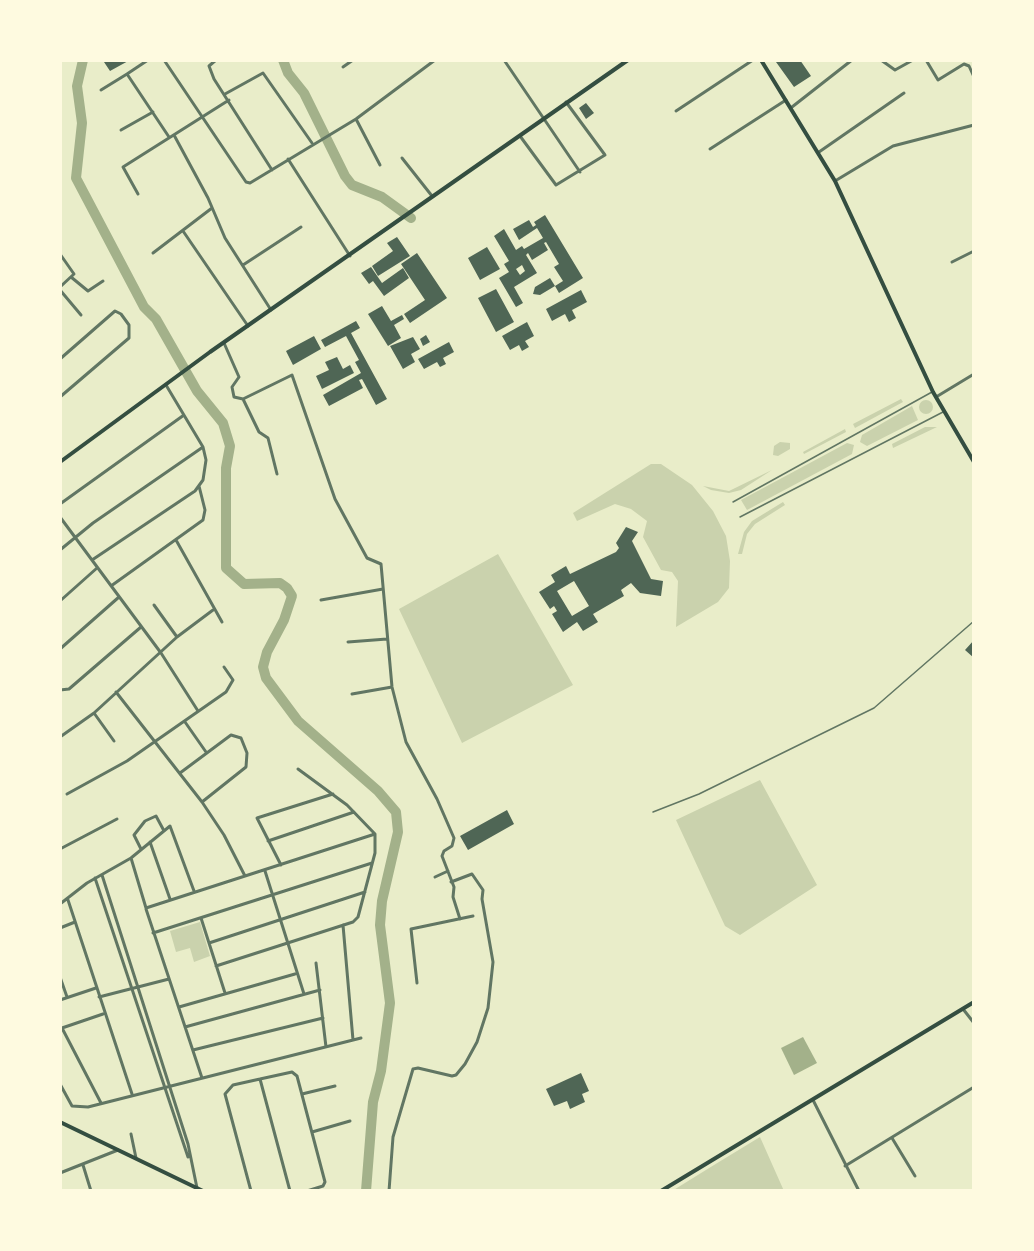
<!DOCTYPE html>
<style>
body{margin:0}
#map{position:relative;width:1034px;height:1251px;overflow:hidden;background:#e9edc9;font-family:"Asap Condensed",sans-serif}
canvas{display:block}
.frame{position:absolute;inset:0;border:62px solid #fefae0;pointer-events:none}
</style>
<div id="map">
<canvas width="1034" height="1251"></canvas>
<div class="frame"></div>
</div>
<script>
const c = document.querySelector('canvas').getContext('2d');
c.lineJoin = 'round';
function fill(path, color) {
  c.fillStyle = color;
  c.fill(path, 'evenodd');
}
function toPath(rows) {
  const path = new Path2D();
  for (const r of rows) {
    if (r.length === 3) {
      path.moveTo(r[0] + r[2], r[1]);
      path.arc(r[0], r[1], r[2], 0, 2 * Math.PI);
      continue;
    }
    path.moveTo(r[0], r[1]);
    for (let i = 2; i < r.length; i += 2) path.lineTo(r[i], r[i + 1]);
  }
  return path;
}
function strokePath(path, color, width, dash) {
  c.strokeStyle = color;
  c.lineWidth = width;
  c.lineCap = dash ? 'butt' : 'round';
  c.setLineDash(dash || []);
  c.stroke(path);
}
const green = toPath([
 [901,399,903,402,855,428,853,424],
 [926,407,7],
 [912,406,918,420,867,446,860,442,862,435],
 [925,427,937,427,893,448,892,444],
 [845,429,846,432,804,454,803,452],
 [780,442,790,443,790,449,778,456,773,455,774,446],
 [847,443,854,445,852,454,747,510,741,500],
 [651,464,661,464,692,485,713,511,726,536,730,561,729,588,718,602,676,627,678,581,672,572,661,570,643,537,647,521,631,509,615,504,577,521,573,513],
 [772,470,741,490,729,493,711,490,703,486,729,491],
 [783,502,785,505,755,524,747,534,742,554,738,554,744,532,752,521],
 [498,554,573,685,462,743,399,609],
 [760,780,817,885,740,935,725,926,676,820],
 [200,922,210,956,194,962,190,948,176,952,170,931],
 [760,1137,784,1191,672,1191,714,1165]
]);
const water = toPath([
 [803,1037,817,1063,794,1075,781,1048]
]);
const river = toPath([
 [83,60,77,86,82,123,76,178,144,307,156,319,197,391,223,423,230,446,226,468,226,568,244,584,280,583,287,588,292,596,284,620,267,652,263,667,266,678,298,721,378,791,396,812,398,832,382,901,380,925,390,1003,381,1071,373,1102,366,1191],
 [283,60,288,73,304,93,345,176,352,185,382,197,411,218]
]);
const building = toPath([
 [107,60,130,60,110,71,104,62],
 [779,60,800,60,811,76,794,87,776,62],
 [586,103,594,113,586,119,579,108],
 [545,215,583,278,559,293,555,286,563,281,554,267,559,264,546,242,544,243,548,250,532,260,528,253,526,255,537,273,514,287,523,303,516,307,499,278,509,272,504,264,509,261,494,236,504,229,516,250,522,246,524,249,543,238,537,228,519,240,513,229,529,220,533,227,536,225,534,222],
 [522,265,525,271,520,275,516,269],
 [397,237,410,256,378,276,372,266,393,251,387,243],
 [487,247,500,269,480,280,468,258],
 [417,253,447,298,410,323,404,314,425,300,401,264],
 [371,267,382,283,403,268,409,278,384,296,373,281,369,284,361,273],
 [550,278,555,286,540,295,533,294,535,287],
 [496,289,514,322,496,332,478,298],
 [581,290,587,302,572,310,576,318,569,322,565,314,552,321,546,309],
 [382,306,391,321,402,315,404,319,394,325,401,338,388,346,368,314],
 [356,321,360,328,351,333,387,399,376,405,362,379,359,380,363,388,329,406,323,395,361,373,355,362,359,360,346,336,325,347,321,340],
 [527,322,534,336,525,341,529,347,522,351,519,345,510,350,502,336],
 [426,335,430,342,423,346,420,339],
 [314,336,321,349,293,365,286,351],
 [413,337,420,349,411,354,415,362,403,369,390,346],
 [449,342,454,352,443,358,446,364,440,367,437,362,424,369,418,359],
 [337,357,343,369,350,365,354,373,322,389,316,376,329,370,325,362],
 [626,527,638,532,632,541,651,579,663,581,661,596,640,593,631,583,621,590,624,596,593,614,598,622,583,631,577,622,563,632,552,614,557,611,554,606,550,609,539,592,555,582,551,575,566,566,570,574,616,552,619,548,616,543],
 [574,581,589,606,572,616,557,591],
 [974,640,974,658,965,650],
 [507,810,514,824,468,850,460,836],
 [581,1073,589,1091,582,1094,585,1102,570,1109,567,1101,554,1106,546,1089]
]);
const service = toPath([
 [733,502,932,392],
 [740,517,943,412],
 [653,812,699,794,874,708,974,621]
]);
const minor = toPath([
 [148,60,127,74,169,137],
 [164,60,246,182,250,183,356,119,435,60],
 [216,60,209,66,214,79,272,170],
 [504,60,580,172],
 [881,60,895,70,913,60],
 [926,60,938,80,964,64,969,66,974,77],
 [343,67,353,60],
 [101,90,127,74],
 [225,94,263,73,312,143],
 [792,107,852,60],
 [676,111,753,60],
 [356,119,380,165],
 [121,130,153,112],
 [174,135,208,198,225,238,271,310],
 [520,136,556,185,605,155,566,102],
 [710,149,786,100],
 [819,152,904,93],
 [402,158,432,196],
 [288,159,350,256],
 [835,181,893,146,974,125],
 [138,194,123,167,229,100],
 [183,231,248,326],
 [153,253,212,208],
 [60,254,74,274,60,287],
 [952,262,974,251],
 [243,265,301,227],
 [71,277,88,291,103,281],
 [60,290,81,315],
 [224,343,239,377,232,387,234,397,243,399,292,375,335,499,367,558,381,564,392,687,406,742,437,799,454,838,452,846,444,851,442,856,454,887,453,897,460,919],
 [60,359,115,311,121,314,129,325,129,338,60,397],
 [936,397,974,374],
 [243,399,259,432,268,438,277,474],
 [60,504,184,415],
 [60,517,161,653,198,711],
 [176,540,222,622],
 [60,550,93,523,203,447],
 [92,560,195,491,203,480,206,460,203,447,166,385],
 [111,586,203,520,205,510,199,486],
 [321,600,383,589],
 [60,601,97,568],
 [154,605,177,637],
 [348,642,387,639],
 [60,649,119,597],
 [60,690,69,689,141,627],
 [116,692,202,802,224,835,245,876],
 [352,694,392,687],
 [94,713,114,741],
 [185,722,206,752],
 [60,737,94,713,177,637,213,610],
 [180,773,231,735,241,738,247,753,246,767,202,802],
 [67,794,127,761,226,692,233,680,224,667],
 [268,841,354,812],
 [150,842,170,899],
 [60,849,117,819],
 [141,849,134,835,145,821,156,816,163,829],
 [131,858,146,908,375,834],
 [281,865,257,818,333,794],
 [265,871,304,994],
 [102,875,188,1144,197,1188],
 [435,877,448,871],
 [95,878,188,1157],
 [68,900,132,1094],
 [60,904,87,883,131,858,170,826,194,891],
 [146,909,202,1078],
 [201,918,225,993],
 [343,925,353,1040],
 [60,928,75,922],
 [153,933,372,863],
 [209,943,365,892],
 [316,963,326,1047],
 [216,966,353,922,358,917,375,853,375,834,347,805,298,769],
 [60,977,67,997],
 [417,983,411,929,473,916],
 [99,997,169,979],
 [60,1000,96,988],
 [179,1007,295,974],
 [963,1009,974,1023],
 [185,1027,320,990],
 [62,1028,101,1103],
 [62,1028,103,1014],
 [193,1050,323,1018],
 [60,1084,72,1106,88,1107,361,1038],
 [302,1094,335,1086],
 [813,1100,859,1191],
 [312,1132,350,1121],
 [131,1134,136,1158],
 [892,1138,915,1176],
 [83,1165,91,1191],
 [845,1166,974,1087],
 [60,1173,118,1150],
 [251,1191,225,1094,233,1085,260,1079],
 [290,1191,260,1079,292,1072,297,1076,325,1182,323,1186,307,1191],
 [389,1191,393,1137,413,1069,418,1068,452,1076,456,1075,465,1064,477,1042,488,1008,493,962,482,899,483,890,472,874,451,882]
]);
const secondary = toPath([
 [761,60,835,181,933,392,974,462],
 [60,462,210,352,628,60],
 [60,1122,203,1191],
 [661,1191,974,1002]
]);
fill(green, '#cad2ad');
fill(water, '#a3b18a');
strokePath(river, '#a3b18a', 10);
fill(building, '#4f6655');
strokePath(service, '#617663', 1.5);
strokePath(minor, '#617663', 3);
strokePath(secondary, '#344e41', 4);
</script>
